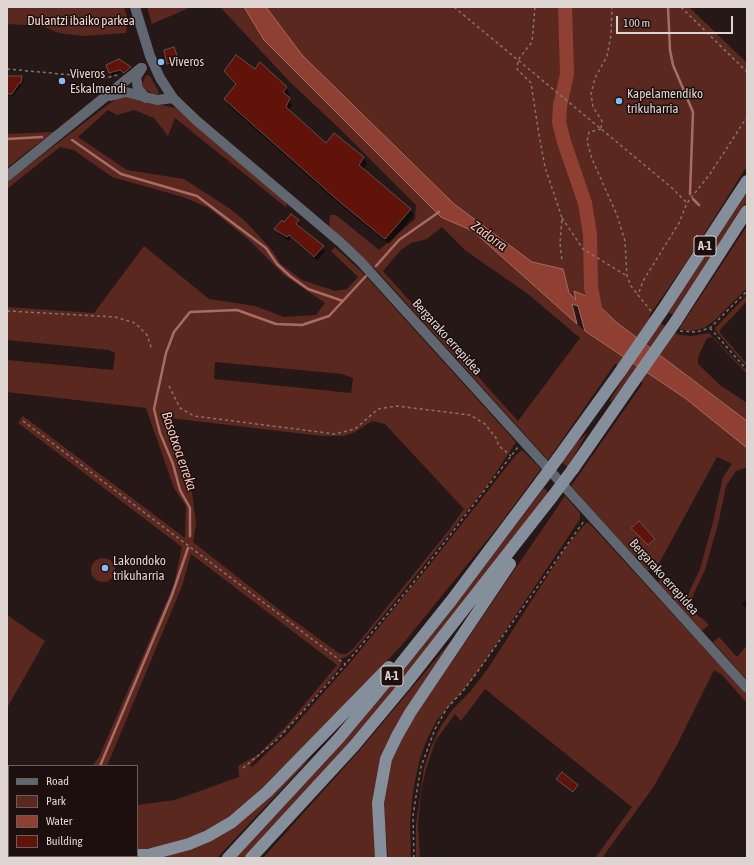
<!DOCTYPE html>
<style>
body{margin:0}
#map{position:relative;width:754px;height:865px;overflow:hidden;background:#261816;font-family:"Asap Condensed",sans-serif}
canvas{display:block}
.frame{position:absolute;inset:0;border:8px solid #ded4d2;pointer-events:none}
.legend{position:absolute;left:8px;top:765px;width:130px;height:92px;box-sizing:border-box;background:#1c0f0d;border:1px solid #6a5e5c;margin:0;padding:5px 7px;list-style:none;font-size:12px;color:#ded4d2}
.legend li{display:flex;align-items:center;gap:8px;height:20px}
.legend b{width:20px;border:1px solid #6a5e5c}
.scale{position:absolute;left:616px;top:16px;width:117px;height:18px;box-sizing:border-box;border:2px solid #ded4d2;border-top:0;padding-left:5px;font-size:12px;line-height:14px;white-space:nowrap;color:#ded4d2;-webkit-text-stroke:3px #1c0f0d;paint-order:stroke}
</style>
<div id="map">
<canvas width="754" height="865"></canvas>
<div class="frame"></div>
<ul class="legend">
<li><b style="height:5px;background:#616770"></b>Road</li>
<li><b style="height:11px;background:#5b2820"></b>Park</li>
<li><b style="height:11px;background:#904033"></b>Water</li>
<li><b style="height:11px;background:#611309"></b>Building</li>
</ul>
<div class="scale">100 m</div>
</div>
<script>
const c = document.querySelector('canvas').getContext('2d');
c.lineJoin = 'round';
function fill(path, color) {
  c.fillStyle = color;
  c.fill(path, 'evenodd');
}
function toPath(rows) {
  const path = new Path2D();
  for (const r of rows) {
    if (r.length === 3) {
      path.moveTo(r[0] + r[2], r[1]);
      path.arc(r[0], r[1], r[2], 0, 2 * Math.PI);
      continue;
    }
    path.moveTo(r[0], r[1]);
    for (let i = 2; i < r.length; i += 2) path.lineTo(r[i], r[i + 1]);
  }
  return path;
}
function strokePath(path, color, width, dash) {
  c.strokeStyle = color;
  c.lineWidth = width;
  c.lineCap = dash ? 'butt' : 'round';
  c.setLineDash(dash || []);
  c.stroke(path);
}
function drawText(font, color, halo, rows, align = 'center') {
  c.font = font + ' "Asap Condensed",sans-serif';
  c.lineWidth = 3;
  c.setLineDash([]);
  c.textBaseline = 'middle';
  c.strokeStyle = halo;
  c.fillStyle = color;
  for (const [text, x, y, turn = 0] of rows) {
    c.save();
    c.translate(x, y);
    c.rotate((+turn || 0) * Math.PI / 180);
    c.textAlign = isNaN(turn) ? turn : align;
    if (halo) c.strokeText(text, 0, 0);
    c.fillText(text, 0, 0);
    c.restore();
  }
}
const green = toPath([
 [7,7,124,7,128,20,126,33,83,36,59,33,42,26,7,24],
 [147,7,191,7,152,24],
 [220,7,244,7,264,40,441,217,473,231,585,331,685,398,747,448,747,467,736,471,726,486,719,520,705,570,693,595,691,611,703,619,709,625,702,631,659,583,659,576,679,599,685,601,700,569,712,526,723,477,732,464,717,457,656,569,652,565,648,571,571,486,643,383,632,376,622,390,611,402,610,400,627,372,615,364,548,460,380,274,329,226,330,215,336,215,379,250,415,219,416,205,340,129,290,82],
 [442,227,466,251,528,294,580,338,518,421,383,271,401,250,411,243,427,239],
 [266,7,689,7,747,63,747,166,689,258,649,316,679,335,692,336,709,333,747,372,747,374,712,337,707,338,698,357,698,364,720,385,747,403,747,421,616,322,591,298,575,291,577,301,569,293,563,269,532,262,454,204,302,55],
 [146,75,150,76,159,92,158,94,155,95,144,89,142,85],
 [133,95,152,103,176,108,286,202,287,208,175,118,168,136,154,118,134,110,117,115,108,110,78,137,127,170,184,179,229,208,245,221,271,249,281,264,302,280,335,291,347,289,358,277,331,251,335,247,363,273,516,442,487,486,405,589,354,651,346,657,340,659,341,665,334,675,285,731,250,765,252,767,288,733,349,664,428,567,515,456,522,450,541,469,497,528,401,646,337,715,270,782,245,805,221,822,194,836,170,845,146,849,137,849,137,805,175,800,239,777,238,766,259,754,288,724,337,665,191,554,182,586,107,766,92,766,99,757,174,584,182,547,18,423,23,416,185,538,186,506,174,488,146,408,7,392,7,360,113,370,115,353,109,350,7,340,7,307,94,313,144,246,209,299,255,306,284,317,316,315,325,303,284,275,248,239,209,208,183,197,112,177,74,150,60,147,7,189,7,182,106,106,119,97],
 [215,362,342,374,353,378,351,393,214,379],
 [161,417,322,436,344,436,355,432,372,421,385,424,464,509,449,530,354,648,346,654,340,654,282,612,193,542,196,523,192,493],
 [54,132,28,151,7,168,7,134],
 [747,192,747,202,673,315,668,312],
 [747,226,747,288,715,320,704,328,691,331,679,329],
 [747,295,747,301,720,330,720,333,747,364,747,367,715,330,716,327],
 [587,433,568,467,562,463,577,442],
 [544,488,548,492,455,616,349,744,244,858,236,858,330,756,444,619],
 [565,496,580,513,580,519,485,661,471,681,437,720,427,739,419,762,413,791,410,823,411,858,388,858,384,810,385,788,390,765,410,723],
 [586,523,589,523,747,695,747,703,722,675,714,670,677,745,654,786,602,858,595,858,632,807,485,689,461,721,455,714,436,740,426,769,421,792,418,825,420,858,416,858,416,824,424,768,431,747,441,726,452,710,470,692,487,670,566,547],
 [103,570,12],
 [7,615,45,641,7,708],
 [461,629,381,762,379,858,263,858,360,750],
 [719,637,737,657,747,645,747,680,713,642],
 [311,758,217,858,149,858,198,846]
]);
const water = toPath([
 [244,7,266,7,302,55,454,204,532,262,563,269,569,293,576,300,574,291,591,298,616,322,747,421,747,448,685,398,585,331,578,306,572,304,577,324,473,231,441,217,264,40,244,7]
]);
const shadow = toPath([
 [175,50,179,63,169,66,168,63],
 [119,60,132,70,126,75,122,72,112,75,110,72],
 [255,70,286,88,290,94,287,97,292,105,289,111,327,144,334,134,364,158,367,164,363,170,410,209,414,215,389,244,345,209,228,105,225,99,236,85,225,71],
 [7,75,8,77,21,77,23,79,23,83,13,96,7,96],
 [298,221,300,225,299,227,323,247,325,251,317,261,291,238,289,241,278,233,276,229,284,223],
 [747,599,747,610,742,604],
 [562,773,578,786,574,793,558,780]
]);
const stream = toPath([
 [668,7,670,50,673,65,693,112,690,194],
 [7,139,42,137],
 [72,140,121,174,197,196,266,248,277,264,290,276,308,289,343,301],
 [693,199,699,205],
 [376,266,399,240,439,212],
 [190,536,190,508,180,490,173,464,160,433,154,409,166,353,174,332,190,312,237,310,276,324,302,325,329,316,366,276],
 [100,766,172,595,188,548]
]);
const river = toPath([
 [565,7,567,74,560,106,559,122,564,142,585,203,590,234,591,287,597,318]
]);
const building = toPath([
 [174,47,179,61,167,64,164,50,174,47],
 [236,55,255,69,260,62,287,87,283,92,290,98,286,107,326,143,334,133,364,157,359,165,411,209,385,239,341,203,224,99,236,84,224,71,236,55],
 [119,59,131,67,124,73,120,70,109,73,106,65,119,59],
 [7,76,22,76,21,83,19,83,12,94,7,94,7,76],
 [291,214,299,220,296,224,324,246,314,257,289,235,287,237,274,229,282,220,284,222,291,214],
 [639,521,655,539,648,545,631,528,639,521],
 [562,772,578,785,573,792,556,779,562,772]
]);
const path = toPath([
 [454,7,671,187,687,203],
 [535,7,532,42,518,60,517,69,531,83,539,135,545,167,562,218,560,243,562,261],
 [681,7,747,72],
 [7,69,105,78,118,75],
 [601,128,602,121,593,107,591,94,595,78,607,56,611,35,612,7],
 [601,129,589,132,587,141,592,159,617,215,625,241,627,276,631,286,638,295],
 [562,218,583,249,627,276],
 [7,311,115,317,135,323,147,335,152,350],
 [651,311,638,295,643,281,679,223,687,203,710,174,747,117],
 [710,328,747,370],
 [680,331,696,332,710,328,747,291],
 [169,386,180,408,194,416,335,434,355,429,378,409,397,406,470,415,485,424,496,438,499,446,511,456],
 [23,421,345,664],
 [243,768,278,739,343,667,410,587,518,447],
 [7,844,9,846],
 [24,856,26,858],
 [414,858,413,816,417,790,421,767,435,729,447,708,463,691,478,671,584,521]
]);
const secondary = toPath([
 [135,7,150,56,160,78,173,98,197,121,340,242,361,262,747,688],
 [142,68,136,77,138,89,146,98],
 [110,96,126,92,157,100,173,98],
 [7,176,141,68],
 [7,804,9,805]
]);
const highway = toPath([
 [662,311,747,181],
 [676,321,747,211],
 [558,458,620,372],
 [573,469,634,381],
 [137,855,148,855,189,844,208,836,232,822,267,792,389,667],
 [91,856,94,858],
 [228,858,339,738,391,676,451,601,541,481],
 [251,858,354,746,404,686,552,497],
 [381,858,378,803,386,759,397,736,410,713,510,564]
]);
const highwayBridge = toPath([
 [620,372,662,311],
 [634,381,676,321],
 [541,481,558,458],
 [552,497,573,469]
]);
const markers = [
 [161,62,4,"#8abafc"],
 [62,81,4,"#8abafc"],
 [619,101,4,"#8abafc"],
 [105,568,4,"#8abafc"]
];
const shields = [
 [705,246,22],
 [392,676,22]
];
const shieldNames = [
 ["A-1",705,246],
 ["A-1",392,676]
];
const parkNames = [
 ["Dulantzi ibaiko parkea",81,21]
];
const poiNames = [
 ["Viveros",169,62],
 ["Viveros",70,74],
 ["Eskalmendi",70,89],
 ["Kapelamendiko",627,94],
 ["trikuharria",627,109],
 ["Lakondoko",113,561],
 ["trikuharria",113,576]
];
const streetNames = [
 ["Bergarako errepidea",447,337,48],
 ["Bergarako errepidea",664,577,48]
];
const waterNames = [
 ["Zadorra",489,236,36],
 ["Basotxoa erreka",179,451,71]
];
fill(green, '#5b2820');
fill(water, '#904033');
strokePath(water, '#a76c63', 1);
fill(shadow, '#0007');
strokePath(stream, '#a76c63', 2.5);
strokePath(river, '#904033', 14);
fill(building, '#611309');
strokePath(building, '#62514e', 1);
strokePath(path, '#817573', 1.5, [3, 3]);
strokePath(secondary, '#616770', 10);
strokePath(highway, '#858f9c', 12);
strokePath(highwayBridge, '#858f9c', 12);
for (const [x, y, r, color] of markers) {
  const dot = new Path2D();
  dot.arc(x, y, r, 0, 2 * Math.PI);
  c.fillStyle = color;
  c.fill(dot);
  strokePath(dot, '#1c0f0d', 1.5);
}
for (const [x, y, w] of shields) {
  const box = new Path2D();
  box.roundRect(x - w / 2, y - 10, w, 20, 3);
  c.fillStyle = '#1c0f0d';
  c.fill(box);
  strokePath(box, '#ded4d2', 1);
}
drawText('bold 12px', '#ded4d2', null, shieldNames);
drawText('13px', '#f1d8d4', '#1c0f0d', parkNames);
drawText('13px', '#ded4d2', '#1c0f0d', poiNames, 'left');
drawText('13px', '#ded4d2', '#1c0f0d', streetNames);
drawText('italic 14px', '#f5c4bb', '#1c0f0d', waterNames);
</script>
